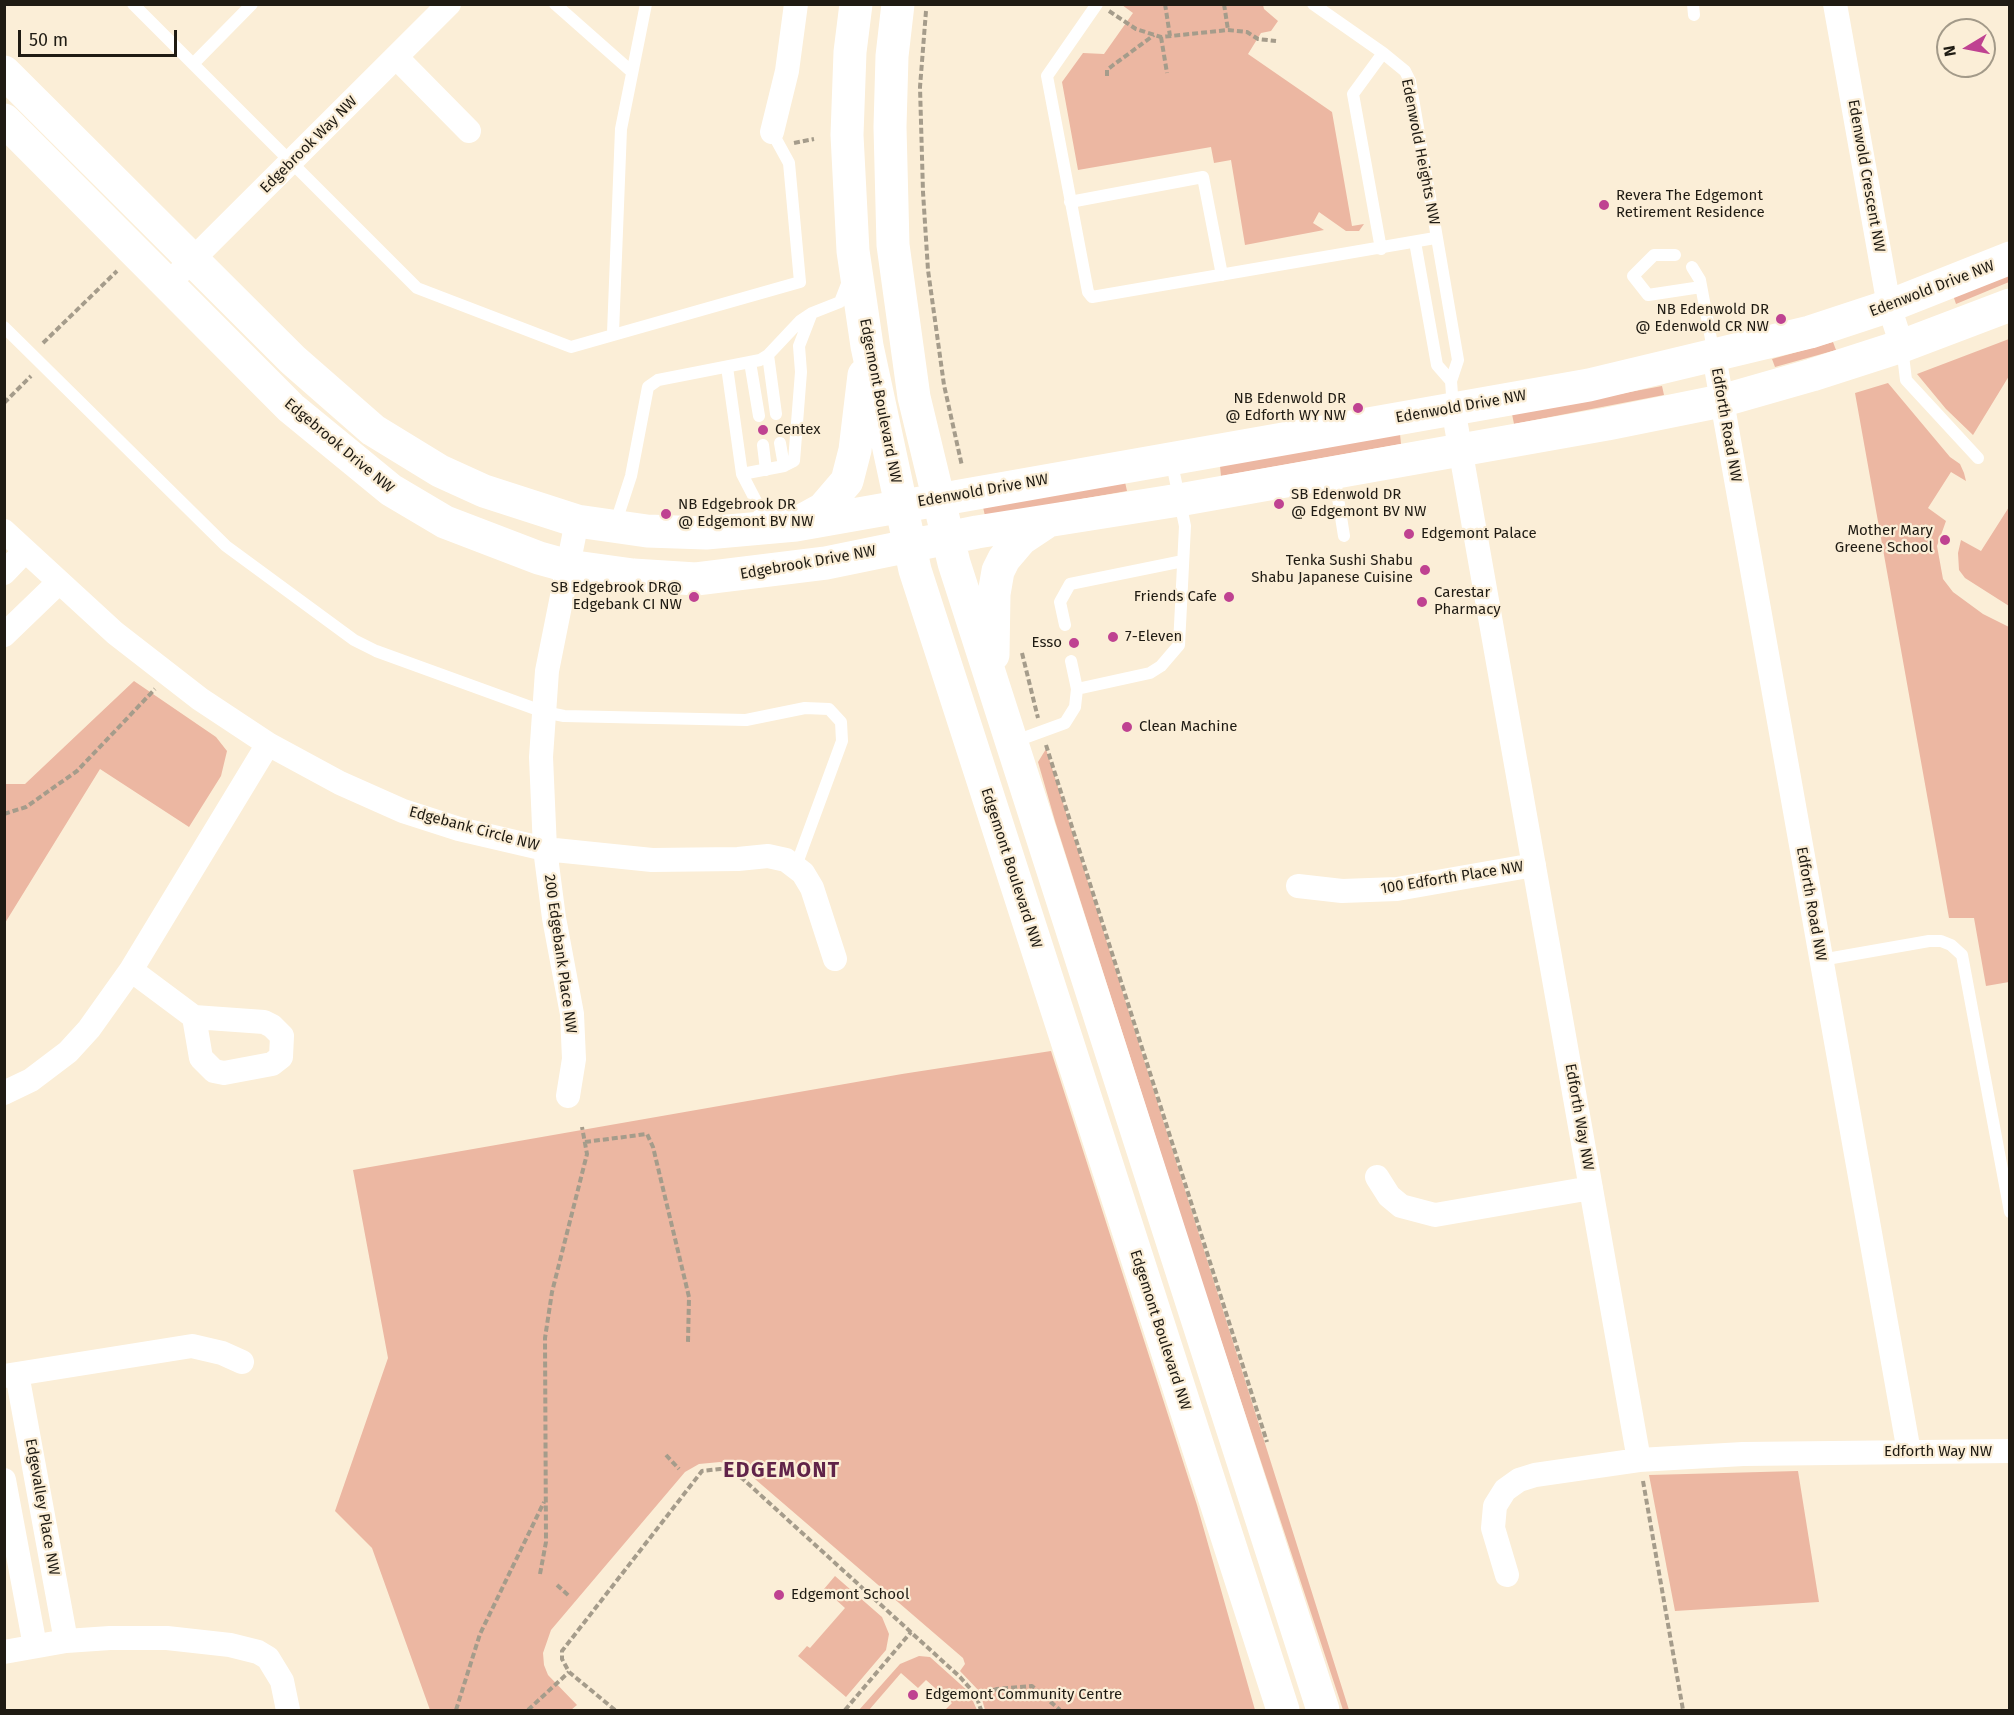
<!DOCTYPE html>
<style>
body{margin:0}
#map{position:relative;width:2014px;height:1715px;overflow:hidden;background:#fbeed7;font-family:"Fira Sans",sans-serif}
canvas{display:block}
.frame{position:absolute;inset:0;border:6px solid #1f1b13;pointer-events:none}
.north{position:absolute;left:1936px;top:18px;width:60px;height:60px;box-sizing:border-box;background:#fbeed7;border:2px solid #a39a89;border-radius:50%;rotate:260deg;font-size:16px;font-weight:700;line-height:24px;text-align:center;color:#1f1b13}
.north::after{content:'';display:block;margin:auto;width:21px;height:27px;background:#bf4291;clip-path:polygon(50% 0,100% 100%,50% 72%,0 100%)}
.scale{position:absolute;left:18px;top:30px;width:159px;height:27px;box-sizing:border-box;border:3px solid #1f1b13;border-top:0;padding-left:8px;font-size:18px;line-height:21px;white-space:nowrap;color:#1f1b13;-webkit-text-stroke:4px #fbeed7;paint-order:stroke}
</style>
<div id="map">
<canvas width="2014" height="1715"></canvas>
<div class="frame"></div>
<div class="north">N</div>
<div class="scale">50 m</div>
</div>
<script>
const c = document.querySelector('canvas').getContext('2d');
c.lineJoin = 'round';
function fill(path, color) {
  c.fillStyle = color;
  c.fill(path, 'evenodd');
}
function toPath(rows) {
  const path = new Path2D();
  for (const r of rows) {
    path.moveTo(r[0], r[1]);
    for (let i = 2; i < r.length; i += 2) path.lineTo(r[i], r[i + 1]);
  }
  return path;
}
function strokePath(path, color, width, dash) {
  c.strokeStyle = color;
  c.lineWidth = width;
  c.lineCap = dash ? 'butt' : 'round';
  c.setLineDash(dash || []);
  c.stroke(path);
}
function drawText(font, color, halo, rows, align = 'center') {
  c.font = font + ' "Fira Sans",sans-serif';
  c.lineWidth = 4.5;
  c.setLineDash([]);
  c.textBaseline = 'middle';
  c.strokeStyle = halo;
  c.fillStyle = color;
  for (const [text, x, y, turn = 0] of rows) {
    c.save();
    c.translate(x, y);
    c.rotate((+turn || 0) * Math.PI / 180);
    c.textAlign = isNaN(turn) ? turn : align;
    if (halo) c.strokeText(text, 0, 0);
    c.fillText(text, 0, 0);
    c.restore();
  }
}
const green = toPath([
 [1122,5,1263,5,1264,9,1278,21,1271,31,1261,33,1248,54,1332,112,1352,226,1364,224,1359,231,1346,231,1319,212,1313,223,1324,230,1245,245,1231,160,1214,163,1211,147,1078,170,1062,82,1083,53,1104,54,1133,13],
 [2009,272,2009,282,1956,304,1953,295],
 [2009,339,2009,376,1973,435,1946,409,1917,374],
 [1833,342,1836,350,1775,367,1772,359],
 [1888,383,1950,457,1960,464,1964,473,1966,481,1951,472,1928,508,1946,521,1937,546,1943,579,1953,592,1983,614,2009,627,2009,982,1986,986,1974,918,1949,918,1855,393],
 [1662,386,1664,395,1514,424,1512,414],
 [1400,434,1401,444,1221,476,1220,466],
 [1125,482,1127,491,985,516,983,507],
 [2009,507,2010,507,2009,606,1965,578,1959,570,1958,553,1961,540,1981,551],
 [134,681,216,737,227,751,221,776,189,827,100,769,5,923,5,784,25,784],
 [1046,749,1349,1710,1343,1710,1203,1286,1055,821,1038,762],
 [1051,1051,1197,1505,1255,1710,985,1710,980,1692,960,1671,965,1664,963,1658,741,1467,720,1462,699,1464,685,1472,551,1630,543,1653,544,1665,548,1675,577,1705,571,1710,430,1710,372,1548,335,1511,388,1358,353,1170,902,1074],
 [1798,1471,1819,1602,1675,1611,1649,1475],
 [835,1576,882,1617,889,1634,886,1650,846,1697,798,1656,807,1646,810,1648,845,1608,824,1589],
 [919,1656,930,1657,969,1692,977,1710,945,1710,952,1703,926,1680,918,1688,901,1673,869,1710,859,1710,900,1664]
]);
const path = toPath([
 [1165,4,1170,36],
 [1224,4,1228,30],
 [926,11,920,87,923,192,928,270,944,385,962,466],
 [1109,11,1136,29,1161,37,1228,30,1247,32,1258,39,1276,41],
 [1161,37,1167,73],
 [1107,76,1107,70,1112,66,1154,35],
 [794,143,814,139],
 [43,343,117,271],
 [4,403,31,376],
 [1022,653,1038,718],
 [1046,745,1267,1442],
 [4,814,26,807,77,771,155,689],
 [585,1142,647,1134,653,1147,689,1297,688,1342],
 [666,1455,679,1469],
 [1643,1481,1683,1710],
 [540,1574,546,1542,545,1338,552,1292,587,1154,582,1127],
 [557,1585,569,1596],
 [976,1695,997,1689,1032,1686,1060,1710],
 [456,1710,480,1634,544,1502],
 [528,1710,569,1672],
 [615,1710,569,1672,562,1659,562,1651,702,1471,720,1469,727,1469,743,1479,960,1677,976,1695,981,1710],
 [845,1710,911,1632]
]);
const lane = toPath([
 [133,4,417,288,571,347,800,282,789,163,772,132],
 [555,4,632,72],
 [1097,4,1047,76,1088,292,1092,297,1435,238],
 [1313,4,1383,53,1405,71,1410,81,1458,360,1451,381,1453,408],
 [1693,4,1694,15],
 [193,64,252,4],
 [1070,202,1203,177,1222,275],
 [1415,242,1437,365,1451,381],
 [1381,249,1353,94,1383,53],
 [1675,255,1654,255,1633,276,1648,295,1701,287],
 [1692,267,1700,280,1714,355],
 [4,327,226,546,354,640,376,651,544,712,564,716,746,720,805,708,829,709,841,722,842,741,796,866],
 [613,333,621,129,646,4],
 [1902,347,1906,380,1978,458],
 [768,355,776,414],
 [750,362,759,416],
 [727,367,742,474,758,505,765,527],
 [780,443,784,466],
 [763,445,766,470],
 [1334,473,1344,536],
 [742,474,784,466,794,461,801,372,799,346,811,315],
 [615,525,631,476,648,387,658,380,760,360,768,355,800,321,812,313,840,302,847,284],
 [1065,625,1060,602,1070,584,1183,561],
 [1071,661,1077,689],
 [1013,742,1065,723,1075,707,1077,689,1150,673,1161,666,1179,645,1185,526,1171,459],
 [1821,960,1929,941,1941,941,1951,945,1962,955,2010,1212]
]);
const street = toPath([
 [1835,4,1889,306,1902,346],
 [397,58,469,131],
 [772,132,787,71,796,4],
 [168,284,449,4],
 [1714,356,1909,1452],
 [1453,408,1639,1460,1743,1454,2010,1451],
 [4,531,115,633,200,699,268,744,340,783,403,811,459,829,545,849,541,757,547,671,577,521],
 [4,573,25,551],
 [4,635,58,583],
 [1298,886,1342,891,1397,889,1534,865],
 [131,970,194,1017,201,1058,214,1071,224,1073,272,1064,281,1057,282,1036,272,1026,264,1022,194,1017],
 [4,1093,31,1080,68,1052,89,1029,131,970,268,744],
 [568,1096,574,1059,572,1014,554,918,545,849,652,860,738,859,768,856,786,860,803,873,812,888,835,959],
 [1377,1177,1389,1196,1401,1206,1435,1215,1591,1188],
 [17,1374,66,1641],
 [4,1376,192,1346,222,1353,242,1362],
 [4,1480,35,1646],
 [1507,1575,1493,1528,1495,1506,1505,1490,1519,1480,1535,1475,1639,1460],
 [4,1652,66,1641,110,1638,167,1638,230,1645,258,1652,268,1658,282,1681,288,1710]
]);
const secondary = toPath([
 [856,4,850,52,847,135,853,251,867,346,915,570,1283,1710],
 [898,4,892,56,890,127,893,245,914,397,954,563,1323,1710],
 [4,72,293,360,373,430,440,471,484,491,577,521,647,531,706,533,796,525,1589,385,1810,332,1889,306,2010,258],
 [4,120,291,408,391,490,445,522,539,558,568,566,633,575,696,579,826,563,977,532,1179,500,1607,424,1721,401,1812,375,1902,346,2010,305],
 [803,520,823,509,847,481,855,450,864,375],
 [993,655,994,594,998,571,1004,559,1021,539,1045,523]
]);
const markers = [
 [1604,205,6,"#bf4291"],
 [1781,319,6,"#bf4291"],
 [1358,408,6,"#bf4291"],
 [763,430,6,"#bf4291"],
 [1279,504,6,"#bf4291"],
 [666,514,6,"#bf4291"],
 [1409,534,6,"#bf4291"],
 [1945,540,6,"#bf4291"],
 [1425,570,6,"#bf4291"],
 [694,597,6,"#bf4291"],
 [1229,597,6,"#bf4291"],
 [1422,602,6,"#bf4291"],
 [1113,637,6,"#bf4291"],
 [1074,643,6,"#bf4291"],
 [1127,727,6,"#bf4291"],
 [779,1595,6,"#bf4291"],
 [913,1695,6,"#bf4291"]
];
const streetNames = [
 ["Edgebrook Way NW",309,145,-45],
 ["Edenwold Heights NW",1420,152,79],
 ["Edenwold Crescent NW",1866,176,80],
 ["Edenwold Drive NW",1932,289,-21],
 ["Edgemont Boulevard NW",880,401,79],
 ["Edenwold Drive NW",1461,407,-10],
 ["Edforth Road NW",1726,425,80],
 ["Edgebrook Drive NW",339,446,40],
 ["Edenwold Drive NW",983,491,-10],
 ["Edgebrook Drive NW",808,563,-10],
 ["Edgebank Circle NW",474,829,15],
 ["Edgemont Boulevard NW",1011,868,72],
 ["100 Edforth Place NW",1452,878,-9],
 ["Edforth Road NW",1811,904,80],
 ["200 Edgebank Place NW",560,954,82],
 ["Edforth Way NW",1579,1117,80],
 ["Edgemont Boulevard NW",1160,1330,72],
 ["Edforth Way NW",1938,1452],
 ["Edgevalley Place NW",42,1507,80]
];
const poiNames = [
 ["Revera The Edgemont",1616,196],
 ["Retirement Residence",1616,213],
 ["NB Edenwold DR",1769,310,"right"],
 ["@ Edenwold CR NW",1769,327,"right"],
 ["NB Edenwold DR",1346,399,"right"],
 ["@ Edforth WY NW",1346,416,"right"],
 ["Centex",775,430],
 ["SB Edenwold DR",1291,495],
 ["@ Edgemont BV NW",1291,512],
 ["NB Edgebrook DR",678,505],
 ["@ Edgemont BV NW",678,522],
 ["Mother Mary",1933,531,"right"],
 ["Greene School",1933,548,"right"],
 ["Edgemont Palace",1421,534],
 ["Tenka Sushi Shabu",1413,561,"right"],
 ["Shabu Japanese Cuisine",1413,578,"right"],
 ["SB Edgebrook DR@",682,588,"right"],
 ["Edgebank CI NW",682,605,"right"],
 ["Carestar",1434,593],
 ["Pharmacy",1434,610],
 ["Friends Cafe",1217,597,"right"],
 ["7-Eleven",1125,637],
 ["Esso",1062,643,"right"],
 ["Clean Machine",1139,727],
 ["Edgemont School",791,1595],
 ["Edgemont Community Centre",925,1695]
];
const districtNames = [
 ["EDGEMONT",782,1471]
];
fill(green, '#ecb7a2');
strokePath(path, '#a59c8b', 4, [6, 3]);
strokePath(lane, '#fff', 12);
strokePath(street, '#fff', 24);
strokePath(secondary, '#fff', 33);
for (const [x, y, r, color] of markers) {
  const dot = new Path2D();
  dot.arc(x, y, r, 0, 2 * Math.PI);
  c.fillStyle = color;
  c.fill(dot);
  strokePath(dot, '#fbeed7', 2);
}
drawText('15px', '#1f1b13', '#fbeed7', streetNames);
drawText('15px', '#1f1b13', '#fbeed7', poiNames, 'left');
c.letterSpacing = '1.5px';
drawText('bold 21px', '#602349', '#fbeed7', districtNames);
c.letterSpacing = '0px';
</script>
